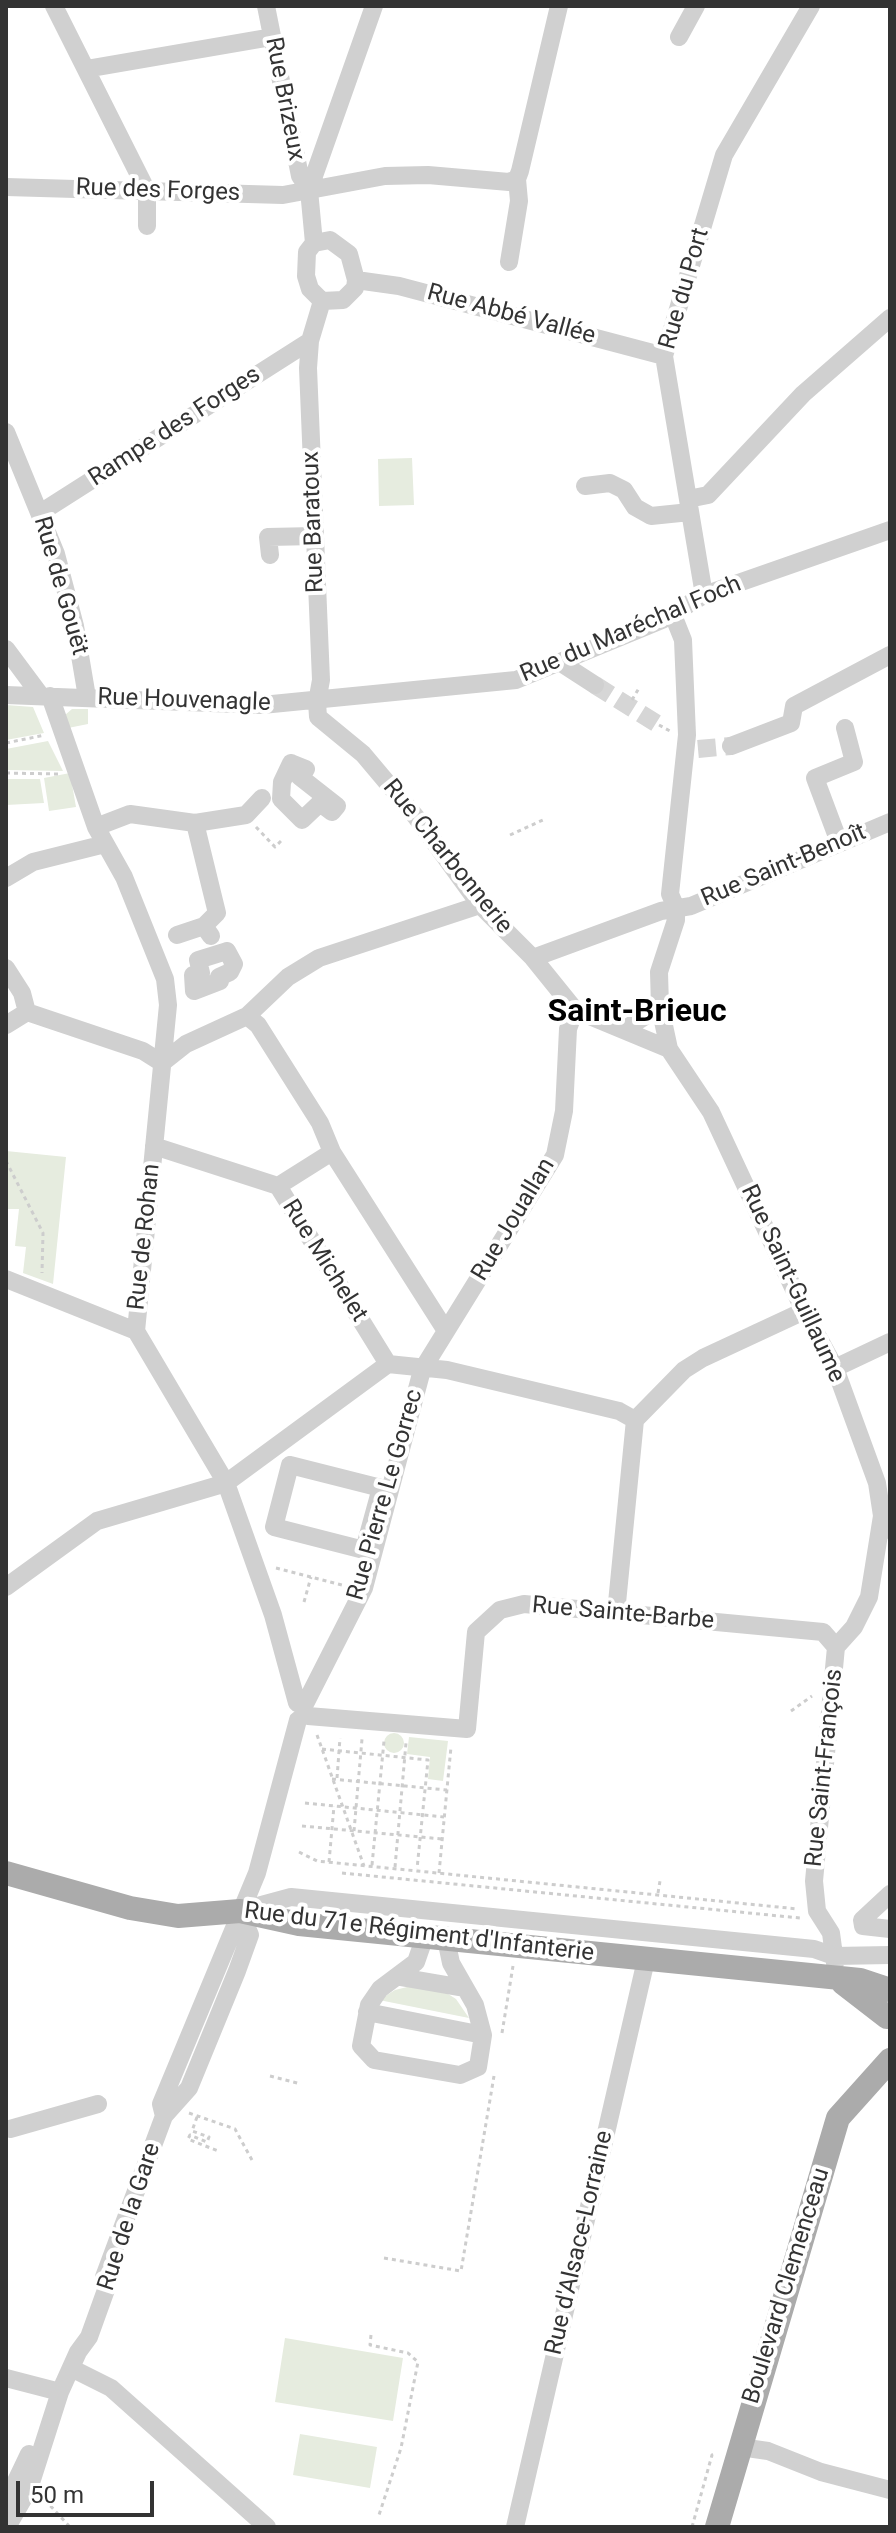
<!DOCTYPE html>
<meta charset="utf-8">
<style>
body{margin:0}
#map{position:relative;width:896px;height:2533px;overflow:hidden;background:#fff;font-family:Roboto,sans-serif}
canvas{display:block}
.frame{position:absolute;inset:0;border:8px solid #333;pointer-events:none}
.scale{position:absolute;left:16px;top:2481px;width:138px;height:36px;box-sizing:border-box;border:4px solid #333;border-top:0;padding-left:10px;font-size:24px;line-height:28px;white-space:nowrap;color:#333;-webkit-text-stroke:6px #fff;paint-order:stroke}
</style>
<div id="map">
<canvas width="896" height="2533"></canvas>
<div class="frame"></div>
<div class="scale">50 m</div>
</div>
<script>
const c = document.querySelector('canvas').getContext('2d');
c.lineJoin = 'round';
function fill(path, color) {
  c.fillStyle = color;
  c.fill(path, 'evenodd');
}
function toPath(rows) {
  const path = new Path2D();
  for (const r of rows) {
    if (r.length === 3) {
      path.moveTo(r[0] + r[2], r[1]);
      path.arc(r[0], r[1], r[2], 0, 2 * Math.PI);
      continue;
    }
    path.moveTo(r[0], r[1]);
    for (let i = 2; i < r.length; i += 2) path.lineTo(r[i], r[i + 1]);
  }
  return path;
}
function strokePath(path, color, width, dash) {
  c.strokeStyle = color;
  c.lineWidth = width;
  c.lineCap = dash ? 'butt' : 'round';
  c.setLineDash(dash || []);
  c.stroke(path);
}
function drawText(font, color, halo, rows, align = 'center') {
  c.font = font + ' Roboto,sans-serif';
  c.lineWidth = 8;
  c.setLineDash([]);
  c.textBaseline = 'middle';
  c.strokeStyle = halo;
  c.fillStyle = color;
  for (const [text, x, y, turn = 0] of rows) {
    c.save();
    c.translate(x, y);
    c.rotate((+turn || 0) * Math.PI / 180);
    c.textAlign = isNaN(turn) ? turn : align;
    if (halo) c.strokeText(text, 0, 0);
    c.fillText(text, 0, 0);
    c.restore();
  }
}
const green = toPath([
 [412,458,414,505,379,506,378,459],
 [6,705,33,707,44,733,6,740],
 [72,709,88,709,88,724,68,728,65,715],
 [48,741,63,771,6,770,6,749],
 [70,773,76,807,49,811,44,778],
 [6,779,40,779,44,803,6,805],
 [6,1151,66,1157,53,1284,23,1273,26,1247,15,1246,19,1209,6,1209],
 [394,1743,10],
 [409,1737,448,1741,443,1781,428,1779,430,1757,407,1754],
 [411,1986,442,1990,456,1999,469,2018,379,2000,395,1990],
 [285,2338,403,2358,393,2421,275,2402],
 [300,2434,377,2447,370,2488,293,2475]
]);
const minorTunnel = toPath([
 [595,685,659,725],
 [698,749,731,746]
]);
const path = toPath([
 [632,700,639,688],
 [659,725,670,731],
 [6,743,45,735],
 [6,773,58,774],
 [256,827,275,847,281,841],
 [510,835,545,819],
 [6,1161,43,1233,42,1273],
 [276,1568,346,1586],
 [304,1602,311,1577],
 [791,1711,812,1696],
 [317,1735,364,1866],
 [322,1749,428,1760,417,1869],
 [337,1778,340,1738],
 [332,1779,447,1790],
 [305,1803,444,1817],
 [302,1826,442,1839],
 [354,1831,362,1739],
 [299,1852,317,1861,798,1909],
 [329,1862,334,1806],
 [372,1865,384,1741],
 [395,1867,406,1743],
 [342,1873,800,1918],
 [439,1873,451,1747],
 [658,1893,660,1881],
 [502,2033,513,1966],
 [270,2076,301,2084],
 [189,2113,235,2129,252,2160],
 [197,2117,192,2131,209,2137,207,2142,190,2135,188,2139,218,2151],
 [384,2258,461,2271,494,2076],
 [371,2335,370,2345,408,2353,418,2362,401,2448,378,2518],
 [45,2500,70,2527],
 [692,2527,712,2455,717,2454]
]);
const minor = toPath([
 [54,6,147,191,147,226],
 [266,6,300,176,309,190],
 [679,37,696,6],
 [86,69,272,37],
 [6,187,283,195,385,176,428,175,509,182,517,179,520,171,559,6],
 [314,243,330,240,349,254,356,280,355,288,343,300,322,301,310,289,306,276,307,252,314,243,309,190,374,6],
 [509,262,519,201,517,179],
 [356,280,399,286,664,356],
 [322,301,310,341,308,368,321,680,317,702,318,717,363,754,416,817,480,905,533,958,575,1010,669,1049],
 [6,432,56,554,75,626,87,697],
 [585,486,610,483,624,490,635,507,651,516,690,512],
 [688,499,708,495,803,394,890,318],
 [40,513,310,341],
 [270,555,268,537,315,536],
 [704,595,664,356,724,155,811,6],
 [673,615,683,640,687,735,670,894,676,908,676,920,659,972,660,1007,669,1049,711,1112,804,1311,835,1368,877,1483,882,1516,890,1530],
 [6,649,41,696],
 [561,663,595,685],
 [6,695,262,705,516,680,662,620,704,595,890,530],
 [50,696,96,827,124,877,165,979,168,1005,136,1331,226,1483,273,1615,297,1703],
 [731,746,791,723,794,706,890,655],
 [291,763,306,769,300,777,337,806,332,812,320,803,302,820,281,799,282,782,291,763],
 [195,823,246,815,262,798],
 [96,827,130,814,195,823,217,913,204,926],
 [839,842,815,778,854,762,845,728],
 [6,878,33,862,105,844],
 [177,935,204,926,211,936],
 [227,951,234,964,230,972,219,977,220,981,194,991,193,975,201,973,198,960,227,951],
 [533,958,661,911,691,906,890,822],
 [6,968,22,993,27,1012],
 [27,1012,143,1051,162,1063],
 [247,1016,258,1025,320,1123,332,1152,446,1331],
 [6,1025,27,1012],
 [625,1029,660,1007],
 [162,1063,186,1044,247,1016,288,977,319,958,480,905],
 [154,1146,278,1186,388,1364],
 [278,1186,332,1152],
 [6,1279,136,1331],
 [388,1364,447,1370,619,1411,635,1420],
 [835,1368,890,1342],
 [290,1465,381,1488,364,1550,274,1527,290,1465],
 [6,1587,97,1521,226,1483,388,1364],
 [616,1613,635,1420,684,1370,703,1358,804,1311],
 [305,1704,364,1588,422,1370,555,1155,564,1111,568,1029,575,1010],
 [308,1716,467,1729,476,1632,500,1610,524,1604,823,1632,836,1647],
 [890,1894,862,1920,863,1926,890,1929],
 [243,1910,291,1897,814,1949,834,1956,890,1955],
 [425,1936,416,1962,380,1989,369,2005,361,2046,374,2060,460,2075,478,2067,483,2035,475,2005,451,1963,446,1939],
 [835,1963,831,1933,817,1911,814,1881,836,1647,854,1627,869,1597,882,1516],
 [400,1977,464,1988],
 [367,2012,483,2035],
 [164,2116,161,2104,257,1873,298,1720],
 [10,2129,98,2104],
 [71,2368,111,2388,267,2527],
 [6,2378,60,2392],
 [740,2447,768,2451,821,2472,890,2490],
 [6,2502,29,2454],
 [7,2527,29,2489,60,2392,78,2352,89,2337,107,2287,104,2277,164,2116,189,2088,237,1971,250,1935,240,1911],
 [515,2527,646,1960]
]);
const major = toPath([
 [6,1873,130,1908,178,1916,240,1911,299,1924,860,1980,890,1990],
 [843,1983,887,2017],
 [717,2527,838,2118,890,2060]
]);
const streetNames = [
 ["Rue Brizeux",284,99,79],
 ["Rue des Forges",158,191,2],
 ["Rue du Port",685,289,-74],
 ["Rue Abbé Vallée",511,315,15],
 ["Rampe des Forges",175,427,-33],
 ["Rue Baratoux",314,522,-92],
 ["Rue de Gouët",60,586,74],
 ["Rue du Maréchal Foch",631,630,-23],
 ["Rue Houvenagle",184,701,2],
 ["Rue Charbonnerie",447,857,51],
 ["Rue Saint-Benoît",784,866,-23],
 ["Rue Jouallan",514,1220,-59],
 ["Rue de Rohan",145,1237,-84],
 ["Rue Michelet",324,1261,58],
 ["Rue Saint-Guillaume",792,1284,65],
 ["Rue Pierre Le Gorrec",386,1495,-74],
 ["Rue Sainte-Barbe",623,1614,5],
 ["Rue Saint-François",825,1768,-84],
 ["Rue du 71e Régiment d'Infanterie",419,1933,7],
 ["Rue de la Gare",130,2217,-72],
 ["Rue d'Alsace-Lorraine",580,2243,-77],
 ["Boulevard Clemenceau",787,2286,-73]
];
const districtNames = [
 ["Saint-Brieuc",637,1013]
];
fill(green, '#e6ecdf');
strokePath(minorTunnel, '#d6d6d6', 18, [18, 9]);
strokePath(path, '#cdcdcd', 3, [4, 4]);
strokePath(minor, '#d0d0d0', 18);
strokePath(major, '#ababab', 24);
drawText('24px', '#333', '#fff', streetNames);
drawText('bold 32px', '#000', '#fff', districtNames);
</script>
